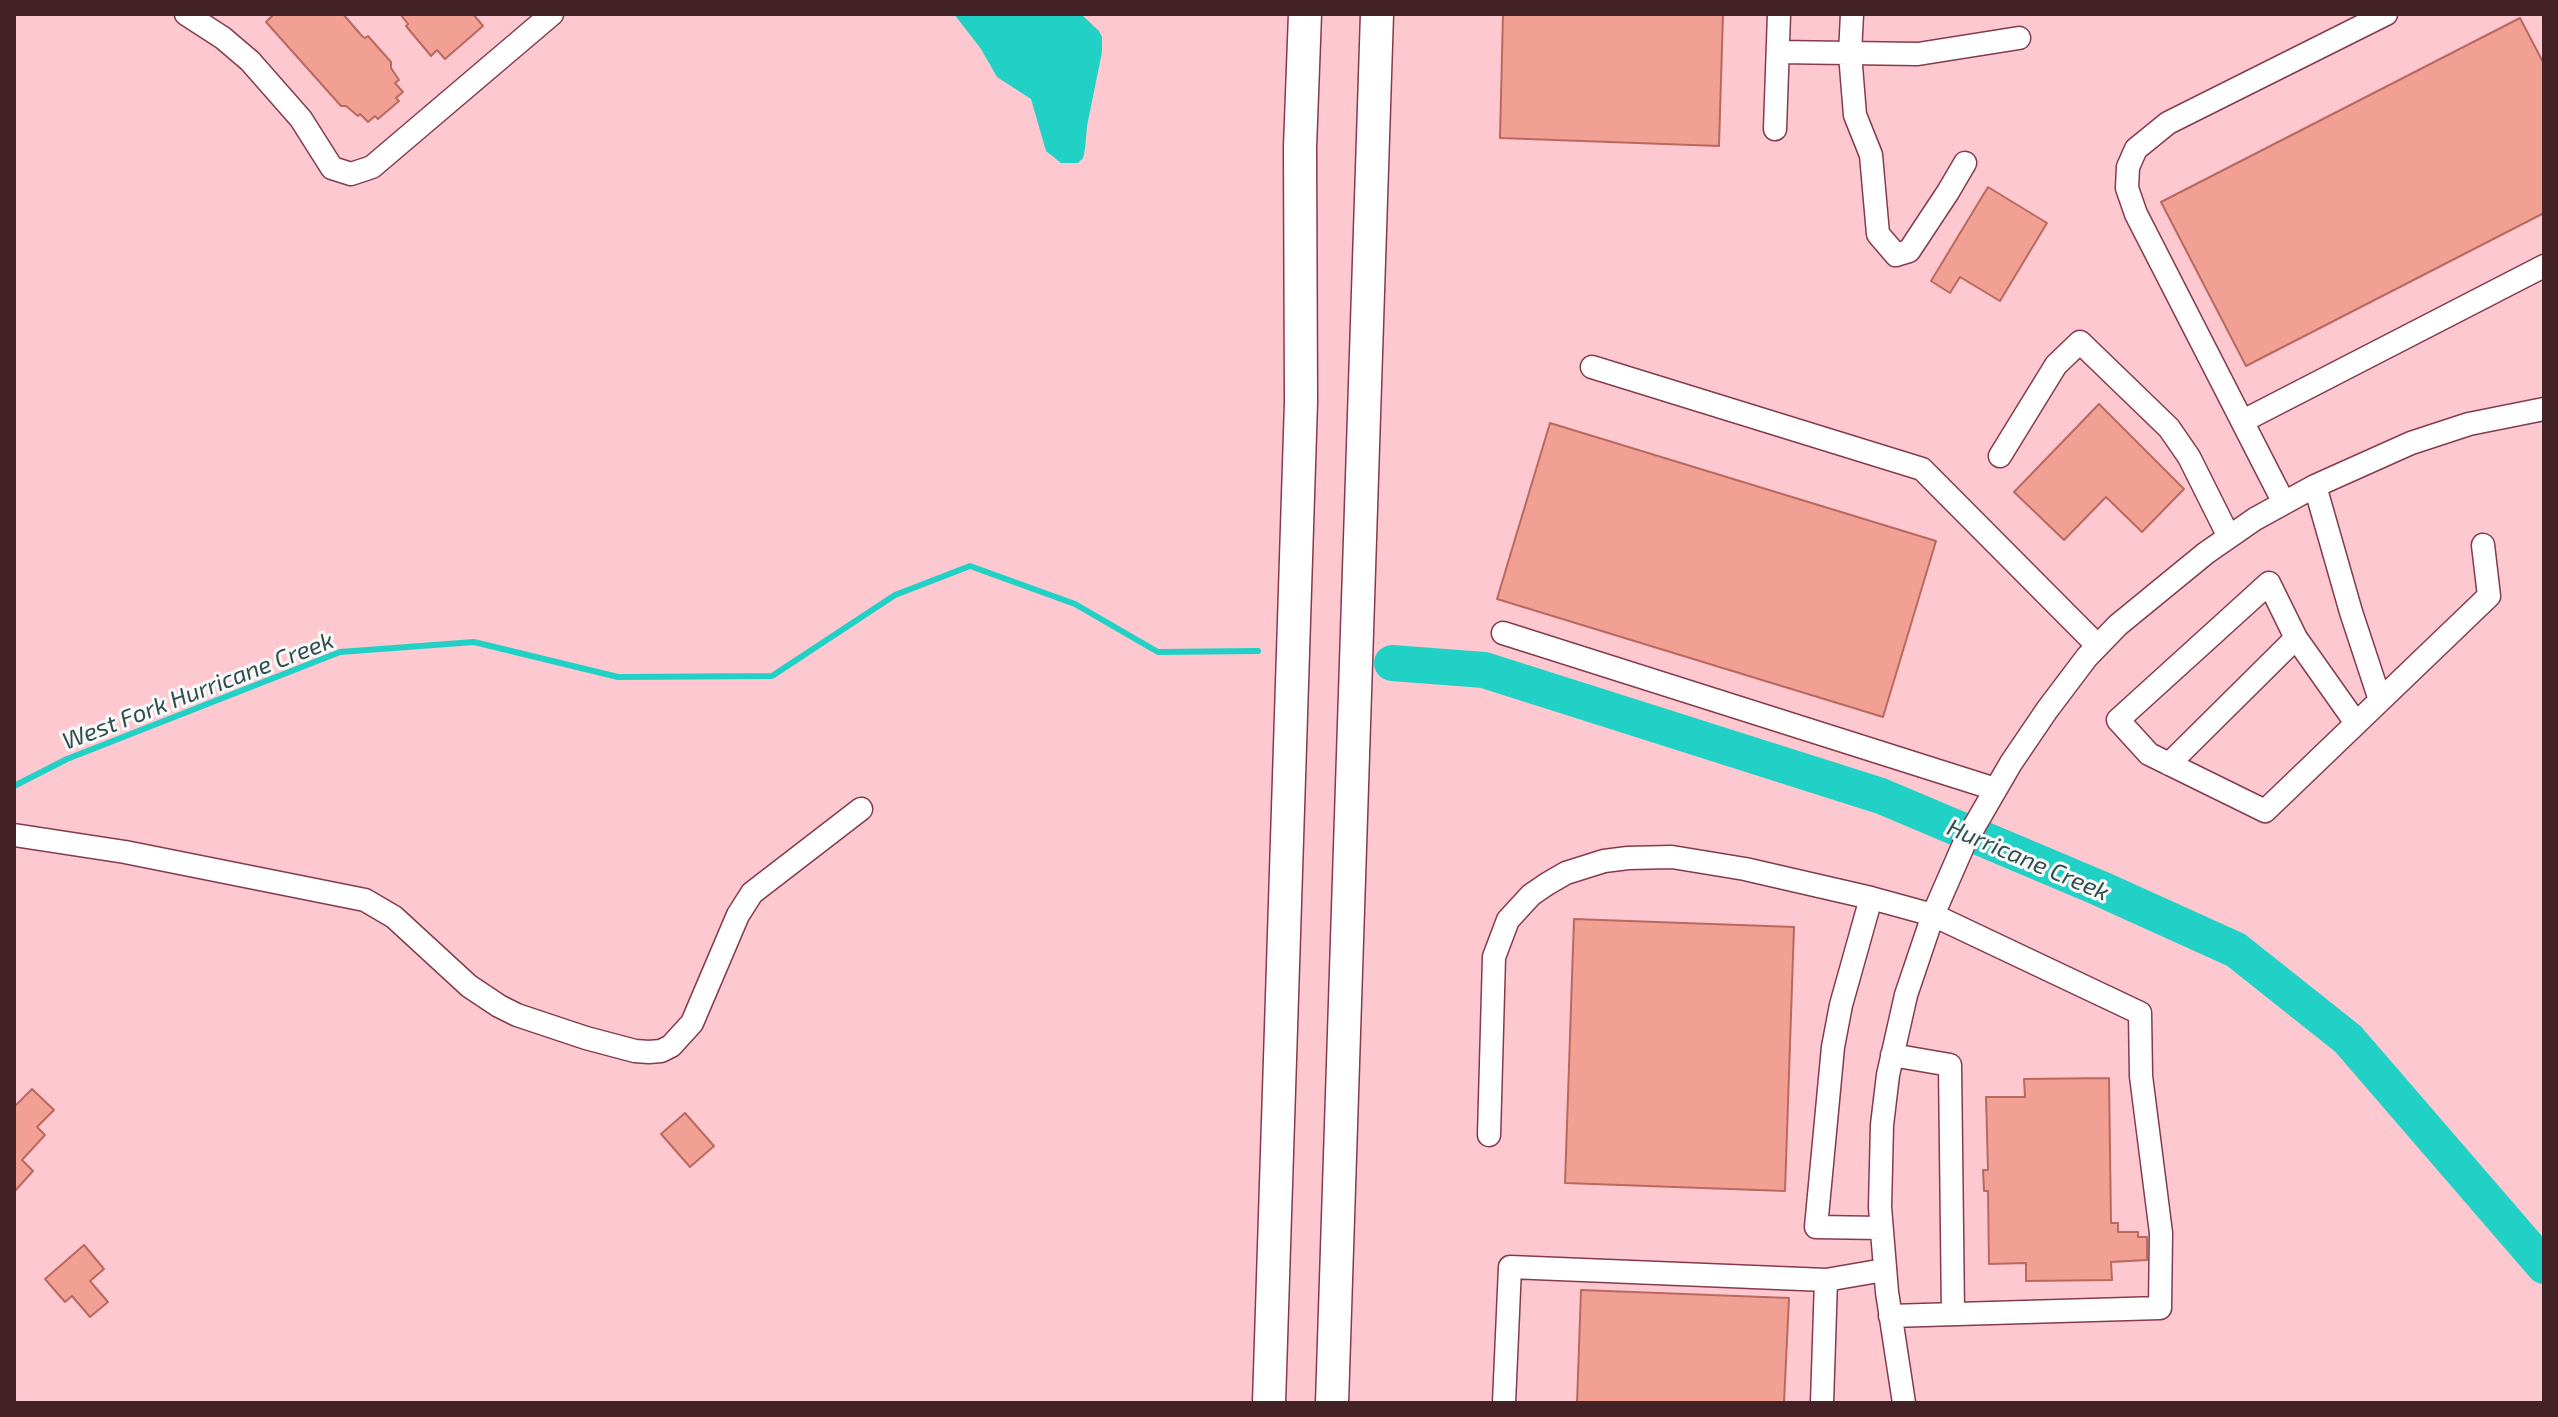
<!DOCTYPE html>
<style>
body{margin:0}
#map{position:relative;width:2558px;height:1417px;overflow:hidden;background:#fdc8d0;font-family:"Exo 2",sans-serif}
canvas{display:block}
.frame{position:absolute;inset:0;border:16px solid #422127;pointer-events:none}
</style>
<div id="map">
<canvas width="2558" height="1417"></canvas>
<div class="frame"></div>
</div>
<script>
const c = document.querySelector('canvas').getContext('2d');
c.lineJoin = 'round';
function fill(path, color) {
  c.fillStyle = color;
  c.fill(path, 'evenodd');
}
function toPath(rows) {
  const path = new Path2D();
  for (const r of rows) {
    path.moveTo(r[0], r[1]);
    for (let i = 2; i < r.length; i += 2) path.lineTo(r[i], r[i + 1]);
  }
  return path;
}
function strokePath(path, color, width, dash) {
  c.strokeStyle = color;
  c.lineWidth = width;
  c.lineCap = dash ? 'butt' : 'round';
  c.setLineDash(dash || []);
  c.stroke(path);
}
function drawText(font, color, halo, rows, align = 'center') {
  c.font = font + ' "Exo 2",sans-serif';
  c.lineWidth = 6;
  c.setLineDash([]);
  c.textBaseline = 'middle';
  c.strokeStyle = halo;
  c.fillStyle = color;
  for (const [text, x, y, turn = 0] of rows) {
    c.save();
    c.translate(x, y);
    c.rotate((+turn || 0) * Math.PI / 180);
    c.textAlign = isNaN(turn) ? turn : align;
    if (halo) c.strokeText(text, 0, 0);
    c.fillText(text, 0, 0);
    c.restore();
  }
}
const water = toPath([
 [954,14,1081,14,1099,31,1102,37,1102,52,1087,126,1085,149,1083,158,1078,163,1061,163,1046,151,1031,99,997,77,981,49]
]);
const stream = toPath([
 [14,786,67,759,340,652,474,642,618,677,772,676,895,595,970,566,1075,604,1158,652,1258,651]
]);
const river = toPath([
 [1392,663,1484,670,1881,796,2099,888,2236,950,2348,1039,2544,1266]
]);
const building = toPath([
 [274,14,343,14,362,36,365,38,368,36,391,62,391,68,399,80,395,83,403,92,396,98,399,101,378,119,375,116,368,122,360,114,358,116,346,106,341,106,266,22,274,14],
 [400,14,473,14,483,26,445,59,437,50,431,56,406,26,408,24,400,14],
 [1503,14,1723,14,1719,146,1500,138,1503,14],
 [2520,18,2544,64,2544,213,2246,366,2161,202,2520,18],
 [1988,187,2047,223,2000,301,1960,277,1950,293,1931,281,1988,187],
 [2099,404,2184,489,2142,532,2106,497,2064,540,2014,492,2099,404],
 [1550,423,1936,541,1883,717,1497,599,1550,423],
 [1574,919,1794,927,1785,1191,1565,1183,1574,919],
 [2109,1078,2111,1223,2118,1223,2118,1232,2138,1232,2138,1237,2147,1237,2147,1260,2111,1262,2112,1280,2026,1281,2026,1263,1989,1264,1988,1191,1984,1191,1983,1170,1988,1170,1986,1097,2025,1097,2024,1079,2109,1078],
 [32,1089,54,1110,37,1127,45,1135,22,1160,33,1171,14,1192,14,1107,32,1089],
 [685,1113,714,1146,690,1167,661,1134,685,1113],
 [84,1245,104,1269,90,1281,108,1302,90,1317,72,1296,65,1302,45,1279,84,1245],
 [1581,1290,1789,1298,1784,1403,1577,1403,1581,1290]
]);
const minor = toPath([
 [186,14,223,38,250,61,301,119,332,168,351,174,372,167,552,14],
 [1852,14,1850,54,1855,115,1871,155,1878,234,1896,255,1909,251,1948,192,1965,163],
 [1778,52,1918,54,2019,38],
 [1775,129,1779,14],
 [1592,367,1922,469,2098,646],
 [2243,421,2544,266],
 [2000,456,2056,365,2080,342,2169,428,2189,457,2229,537],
 [2315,486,2351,612,2380,700],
 [2284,503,2136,214,2127,188,2128,167,2136,149,2168,123,2386,14],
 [1503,633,1995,789],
 [2296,638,2269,583,2118,720,2149,754,2265,811,2489,596,2483,545],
 [2169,764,2296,638,2356,723],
 [14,835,125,852,365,900,394,917,469,986,499,1006,517,1015,586,1038,635,1051,649,1052,661,1051,671,1046,692,1023,738,915,752,893,861,809],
 [1892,1055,1950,1065,1953,1313],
 [1489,1135,1494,957,1508,920,1531,895,1547,884,1566,873,1604,861,1628,858,1672,857,1745,869,1871,898],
 [1881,1228,1816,1227,1833,1047,1841,1005,1871,898,1933,915,2140,1013,2141,1076,2161,1233,2160,1308,1890,1316],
 [1504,1403,1510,1267,1826,1280,1884,1270],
 [1822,1403,1826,1280],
 [1904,1403,1887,1292,1880,1207,1882,1125,1888,1075,1906,995,1933,915,1964,844,2011,763,2047,710,2087,657,2118,625,2206,553,2255,519,2315,486,2411,443,2469,424,2544,409]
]);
const highway = toPath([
 [1269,1403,1301,402,1300,147,1305,14],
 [1332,1403,1377,14]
]);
const waterNames = [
 ["West Fork Hurricane Creek",198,691,-21],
 ["Hurricane Creek",2028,860,23]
];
fill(water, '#22d1c6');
strokePath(stream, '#22d1c6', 6);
strokePath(river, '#22d1c6', 36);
fill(building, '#f29f94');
strokePath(building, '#b86a60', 2);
strokePath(minor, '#843b4c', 25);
strokePath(highway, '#843b4c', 35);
strokePath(minor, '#fff', 22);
strokePath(highway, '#fff', 32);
drawText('italic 24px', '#2f4f4c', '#f9f9f9', waterNames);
</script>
